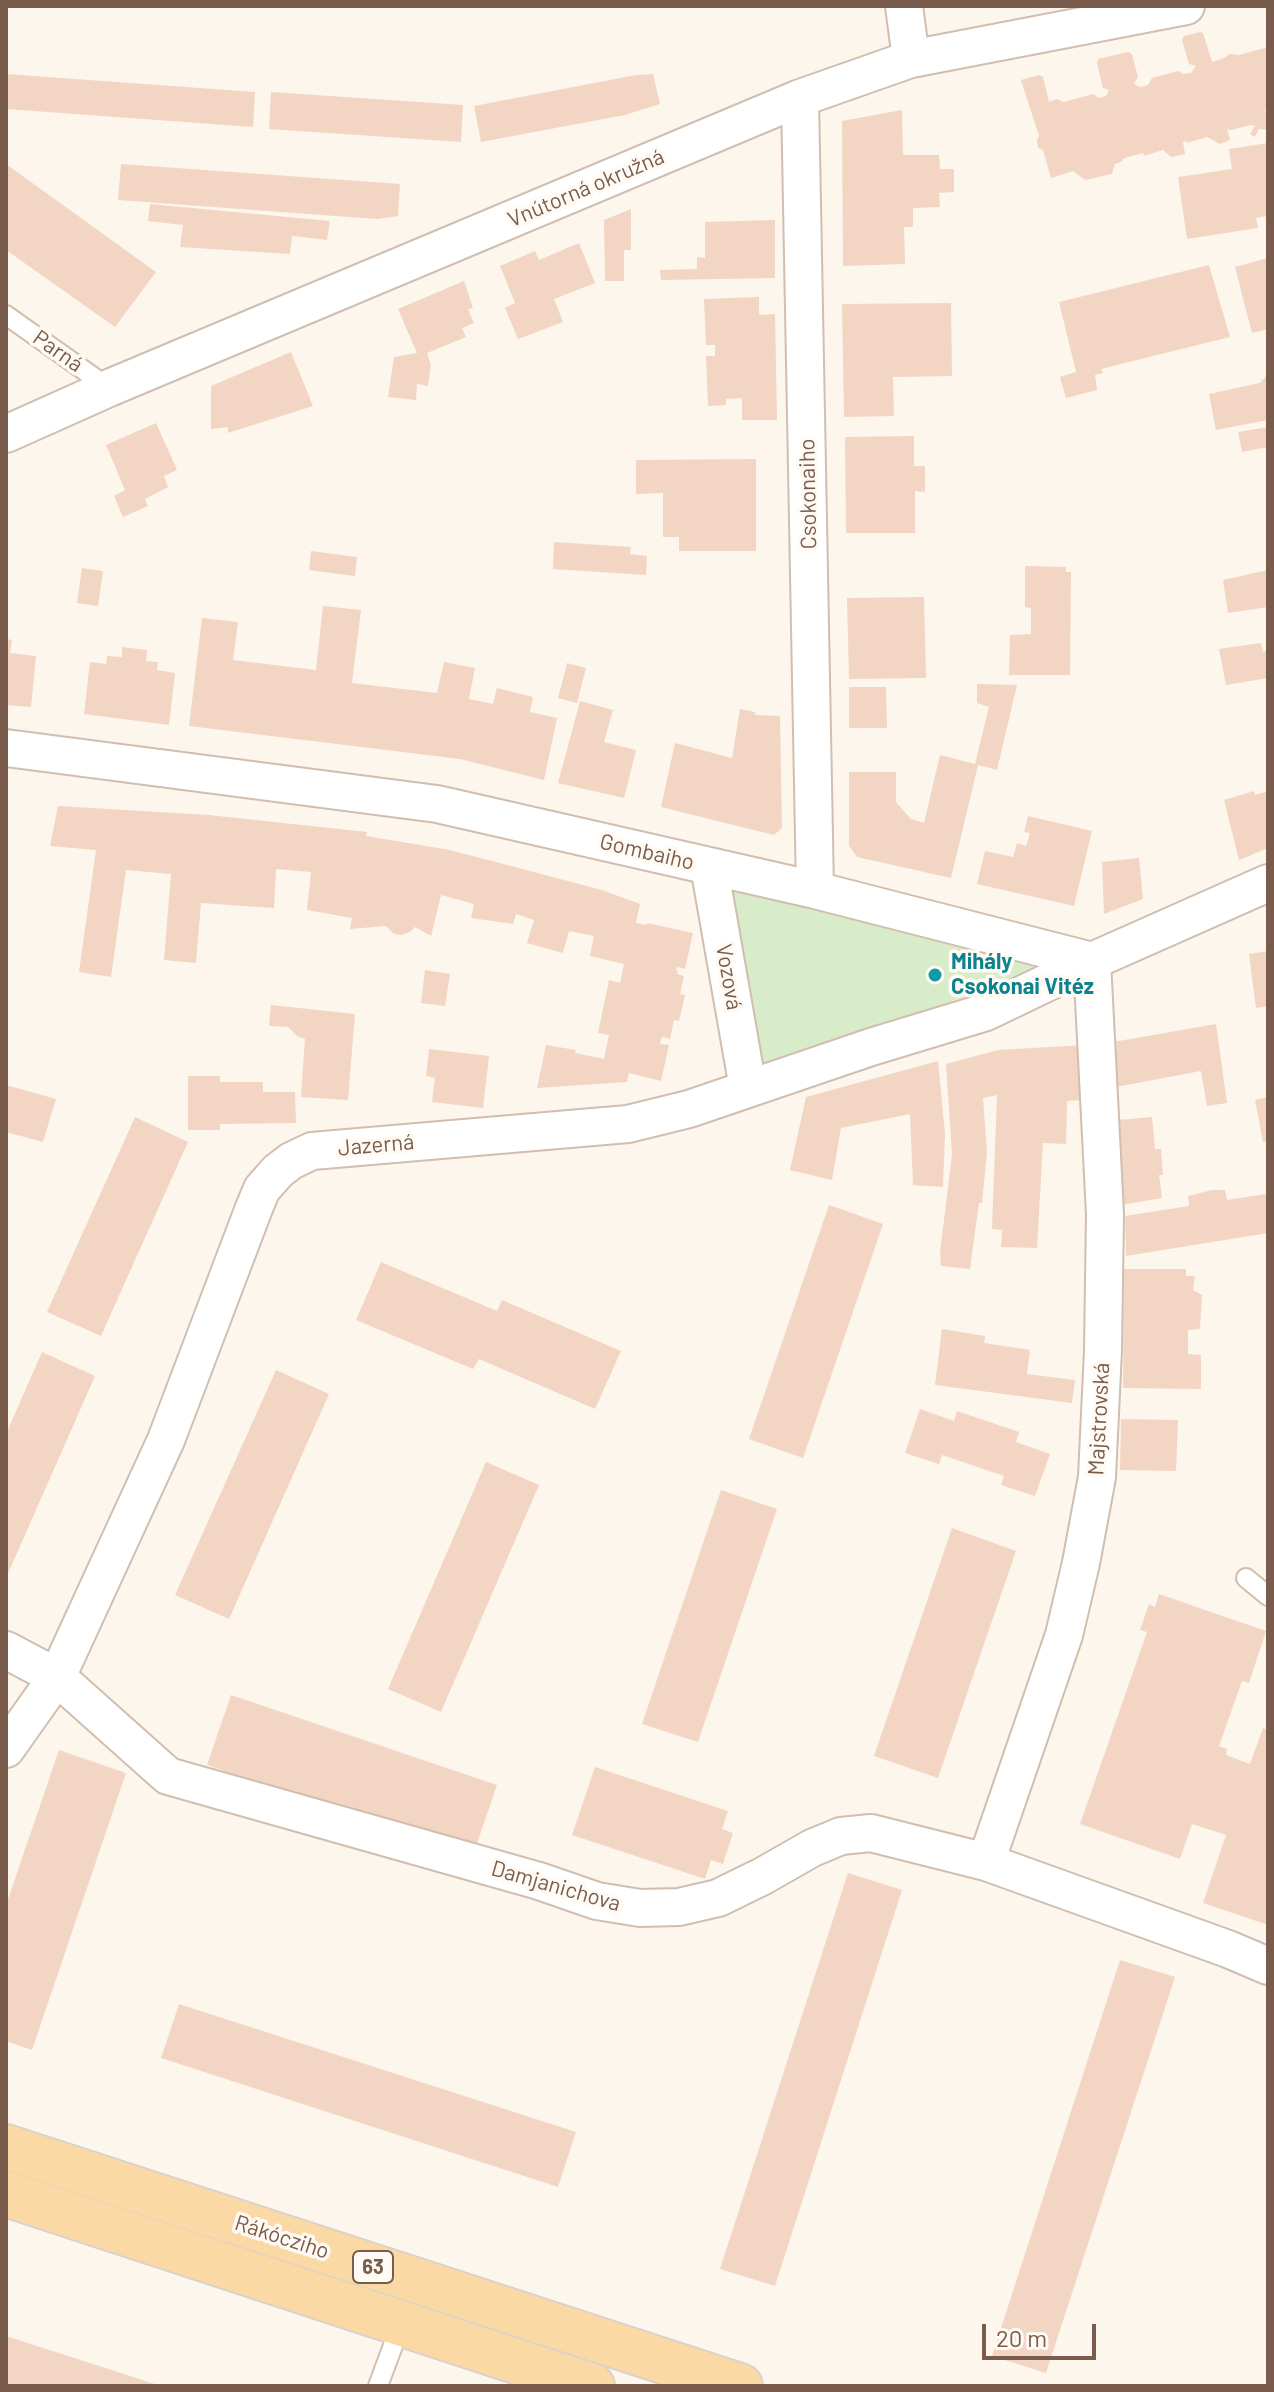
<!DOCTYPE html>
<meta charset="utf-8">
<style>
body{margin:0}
#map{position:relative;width:1274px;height:2392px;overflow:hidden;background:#fdf6ec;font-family:Barlow,sans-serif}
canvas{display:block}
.frame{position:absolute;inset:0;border:8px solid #7a5c4d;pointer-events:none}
.scale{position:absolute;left:982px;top:2324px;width:114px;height:36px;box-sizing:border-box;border:4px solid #7a5c4d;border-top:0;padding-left:10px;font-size:24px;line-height:28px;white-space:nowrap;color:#7a5c4d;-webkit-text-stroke:6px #fffaf3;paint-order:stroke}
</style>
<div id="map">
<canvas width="1274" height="2392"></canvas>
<div class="frame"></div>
<div class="scale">20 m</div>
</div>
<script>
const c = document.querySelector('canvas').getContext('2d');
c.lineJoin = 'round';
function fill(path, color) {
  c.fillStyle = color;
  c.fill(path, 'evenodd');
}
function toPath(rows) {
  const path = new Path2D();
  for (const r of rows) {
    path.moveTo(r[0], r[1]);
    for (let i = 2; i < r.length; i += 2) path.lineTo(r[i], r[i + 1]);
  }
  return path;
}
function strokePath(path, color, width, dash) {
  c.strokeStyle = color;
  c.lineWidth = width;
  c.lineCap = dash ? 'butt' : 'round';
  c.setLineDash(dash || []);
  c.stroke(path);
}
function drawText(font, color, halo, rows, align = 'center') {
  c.font = font + ' Barlow,sans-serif';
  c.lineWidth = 7;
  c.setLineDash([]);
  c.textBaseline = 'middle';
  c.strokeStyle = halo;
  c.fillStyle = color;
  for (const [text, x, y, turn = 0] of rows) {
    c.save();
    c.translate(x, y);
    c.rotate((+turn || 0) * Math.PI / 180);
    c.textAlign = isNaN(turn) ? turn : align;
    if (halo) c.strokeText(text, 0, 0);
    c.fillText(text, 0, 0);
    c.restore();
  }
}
const green = toPath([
 [732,888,1059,963,764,1068]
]);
const building = toPath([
 [1200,32,1203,33,1212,62,1224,58,1230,54,1239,55,1268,47,1268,107,1265,108,1268,130,1259,129,1255,137,1250,134,1255,126,1251,125,1231,130,1227,129,1230,140,1220,144,1207,137,1187,143,1187,141,1183,142,1185,154,1171,157,1163,150,1144,156,1143,153,1124,158,1121,162,1115,164,1112,174,1085,180,1073,171,1051,178,1043,150,1038,148,1037,140,1039,136,1021,80,1039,75,1043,77,1049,102,1057,99,1063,102,1093,94,1099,98,1106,96,1109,90,1103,88,1097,63,1098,59,1128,52,1132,54,1138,77,1134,84,1140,87,1148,85,1152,78,1178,71,1184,74,1191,73,1196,66,1189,64,1182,40,1184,36],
 [6,74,255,92,253,127,6,109],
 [653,74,660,104,625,115,481,142,474,106,636,75],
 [271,92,463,105,461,142,269,129],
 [902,110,903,155,939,155,940,169,954,169,954,192,939,193,940,207,913,208,913,227,904,227,905,264,843,266,842,121],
 [1268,143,1268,216,1256,218,1258,228,1187,239,1178,177,1232,169,1229,149],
 [6,164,156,272,115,327,6,250],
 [121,164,400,184,398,216,378,219,363,218,118,200],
 [150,204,330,221,327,240,292,236,290,254,180,247,183,225,148,221],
 [631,209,631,250,624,250,624,281,605,281,604,220],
 [775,220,775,278,661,280,660,270,697,269,697,257,705,258,705,222],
 [579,243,595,283,554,299,563,322,518,339,505,308,515,303,500,266,535,251,539,260],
 [1268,258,1268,329,1252,333,1235,267],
 [1209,265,1230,337,1101,369,1103,373,1095,375,1097,390,1066,398,1060,377,1076,372,1059,302],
 [464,281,473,308,468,309,474,323,462,328,466,337,427,353,431,365,428,386,417,384,416,400,388,397,394,357,417,353,398,309],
 [759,297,759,315,775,314,777,420,742,420,742,398,726,399,726,405,708,406,706,356,715,356,715,345,706,345,704,299],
 [951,303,952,376,893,377,894,416,844,417,842,304],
 [291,352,313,406,228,433,228,427,211,429,211,386],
 [1268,374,1268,420,1216,430,1209,394,1260,383],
 [156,423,177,470,164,476,168,487,145,499,148,506,123,517,114,496,125,490,106,445],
 [1268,427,1268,447,1242,452,1238,432],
 [914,436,914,466,925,466,925,492,915,491,915,533,846,533,845,437],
 [756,459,756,551,679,551,679,537,663,537,663,493,636,494,636,460],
 [554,542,631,547,630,554,647,556,646,575,553,569],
 [311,551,357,557,355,576,309,570],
 [1025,566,1066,567,1066,572,1071,572,1070,675,1009,675,1010,635,1031,634,1031,608,1025,607],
 [82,568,103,571,98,606,77,603],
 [1268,570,1268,607,1228,613,1223,580],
 [924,597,926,678,849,679,847,598],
 [323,606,361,610,352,683,437,693,444,662,475,668,469,699,493,704,497,688,533,697,530,712,557,718,544,780,460,759,189,726,202,618,238,622,233,660,316,670],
 [6,639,12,640,10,653,36,656,31,707,6,705],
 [1261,643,1263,652,1268,650,1268,678,1226,685,1219,649],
 [122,647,147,650,146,661,158,662,157,670,175,673,169,725,84,714,90,662,106,664,107,656,122,657],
 [567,663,586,668,577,703,558,698],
 [977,684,1017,685,997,770,978,765,951,878,857,857,849,846,849,772,896,772,896,802,911,819,924,823,940,755,975,764,989,707,977,703],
 [849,687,886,687,887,728,849,728],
 [580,701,613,710,604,742,636,750,624,798,558,783],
 [740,709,755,712,755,715,780,716,782,828,774,835,661,807,675,743,732,758],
 [1254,791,1255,795,1268,791,1268,848,1239,860,1224,800],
 [58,806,209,815,367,832,366,836,450,850,602,890,640,904,636,923,647,925,647,923,693,933,685,969,677,967,676,971,678,971,677,974,684,976,680,994,685,995,679,1021,674,1020,670,1039,663,1037,661,1039,660,1044,669,1045,661,1081,629,1073,627,1082,537,1088,546,1045,576,1050,575,1053,604,1059,609,1035,598,1033,609,980,620,983,624,964,590,956,594,936,569,931,563,953,527,943,534,920,516,914,513,924,471,918,474,904,441,895,431,936,415,927,410,932,402,935,394,934,386,926,350,929,352,918,307,910,311,872,276,869,274,908,201,903,196,963,164,960,171,874,126,870,111,977,79,972,96,850,50,846],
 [1028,816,1092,831,1074,906,977,884,985,851,1013,857,1017,843,1026,846,1030,833,1024,832],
 [1139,858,1143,899,1104,914,1102,862],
 [1268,951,1268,1006,1256,1008,1249,954],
 [425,970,450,974,445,1006,421,1003],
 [271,1005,355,1014,348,1100,301,1097,305,1039,297,1036,288,1027,269,1026],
 [1216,1024,1227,1103,1207,1106,1201,1071,1116,1087,1113,1042],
 [1084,1045,1085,1100,1067,1101,1066,1144,1043,1143,1037,1248,1001,1247,1002,1230,992,1229,997,1095,983,1098,987,1152,982,1203,979,1203,970,1269,941,1266,940,1253,952,1154,946,1064,998,1050],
 [429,1049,489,1056,483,1108,432,1102,435,1078,426,1076],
 [938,1061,945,1134,943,1187,913,1185,910,1114,841,1128,832,1180,790,1170,806,1097],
 [188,1076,220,1076,220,1082,263,1082,263,1092,295,1092,296,1123,220,1124,220,1130,188,1130],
 [6,1085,56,1099,43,1142,6,1132],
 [1268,1097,1268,1141,1263,1142,1255,1100],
 [135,1117,188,1142,101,1336,47,1312],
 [1152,1117,1155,1149,1161,1149,1163,1175,1159,1175,1162,1198,1121,1205,1118,1120],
 [1212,1190,1225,1190,1227,1200,1266,1194,1268,1233,1126,1256,1125,1216,1189,1206,1188,1196],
 [829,1205,883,1224,803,1458,749,1439],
 [381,1262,497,1311,502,1300,621,1351,595,1409,479,1359,473,1369,356,1320],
 [1124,1269,1186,1269,1186,1276,1195,1276,1193,1290,1202,1295,1200,1329,1188,1330,1188,1354,1201,1355,1201,1389,1123,1388],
 [942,1329,985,1336,984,1343,1030,1350,1027,1374,1075,1380,1072,1403,935,1385],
 [42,1352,95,1376,6,1578,6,1434],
 [276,1370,329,1394,229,1619,175,1595],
 [920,1409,954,1421,957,1411,1019,1432,1016,1442,1050,1454,1035,1496,1001,1485,1004,1476,942,1455,939,1464,905,1453],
 [1121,1419,1178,1420,1176,1471,1120,1470],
 [486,1462,539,1485,441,1712,388,1689],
 [721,1490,777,1509,698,1742,642,1724],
 [952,1528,1016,1551,938,1778,874,1756],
 [1159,1594,1266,1631,1249,1683,1242,1681,1219,1746,1227,1749,1226,1755,1250,1764,1263,1728,1268,1730,1268,1925,1203,1903,1226,1835,1192,1824,1180,1859,1080,1824,1147,1632,1140,1630,1149,1604,1155,1607],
 [231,1695,497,1785,473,1855,207,1765],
 [59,1750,126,1773,32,2050,6,2041,6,1905],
 [595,1767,728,1811,722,1829,733,1833,723,1864,711,1860,705,1879,572,1835],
 [848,1873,902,1890,775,2286,720,2269],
 [1120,1960,1175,1977,1046,2373,992,2356],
 [179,2004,576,2132,558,2187,161,2058],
 [6,2336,158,2385,158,2386,6,2386]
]);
const service = toPath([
 [6,315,109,388],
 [1246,1578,1268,1596],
 [378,2386,401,2324]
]);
const minor = toPath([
 [904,6,911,59],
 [800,98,815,890],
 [6,434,109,388,800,98,911,59,1186,6],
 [6,748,437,804,815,890,1092,961,1268,883],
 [709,866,748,1088],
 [6,1650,57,1677,168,1776,539,1881,597,1901,640,1908,679,1907,718,1898,763,1876,812,1848,841,1836,871,1833,986,1862,1228,1949,1268,1966],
 [6,1749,57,1677,166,1440,254,1208,262,1189,278,1171,291,1161,312,1151,628,1124,689,1109,871,1047,986,1012,1092,961,1105,1214,1103,1350,1097,1477,1081,1563,1064,1635,986,1862]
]);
const primary = toPath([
 [6,2147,740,2386],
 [6,2194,592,2386]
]);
const markers = [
 [935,975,8,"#0f9aa8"]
];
const shields = [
 [373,2267,40]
];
const shieldNames = [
 ["63",373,2267]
];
const streetNames = [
 ["Vnútorná okružná",586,188,-23],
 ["Parná",58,351,35],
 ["Csokonaiho",808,494,-91],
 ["Gombaiho",647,852,13],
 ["Vozová",729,977,80],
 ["Jazerná",376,1145,-5],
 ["Majstrovská",1099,1419,-87],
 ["Damjanichova",556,1886,16],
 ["Rákócziho",282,2237,18]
];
const cultureNames = [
 ["Mihály",951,962],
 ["Csokonai Vitéz",951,987]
];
fill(green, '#d8ecc9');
fill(building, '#f3d5c3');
strokePath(service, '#d1beb0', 22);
strokePath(minor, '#d1beb0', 40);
strokePath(primary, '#dad1cd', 48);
strokePath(service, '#fff', 18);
strokePath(minor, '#fff', 36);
strokePath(primary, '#fbd9a5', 44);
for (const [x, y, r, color] of markers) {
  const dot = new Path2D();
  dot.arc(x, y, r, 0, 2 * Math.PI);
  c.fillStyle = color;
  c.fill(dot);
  strokePath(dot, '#fffaf3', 3);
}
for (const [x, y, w] of shields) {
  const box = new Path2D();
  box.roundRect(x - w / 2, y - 16, w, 32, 6);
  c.fillStyle = '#fffaf3';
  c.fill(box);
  strokePath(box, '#7a5c4d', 2);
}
drawText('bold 20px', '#7a5c4d', null, shieldNames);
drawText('22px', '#7a5c4d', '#fffaf3', streetNames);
drawText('bold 22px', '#0d838f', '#fffaf3', cultureNames, 'left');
</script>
